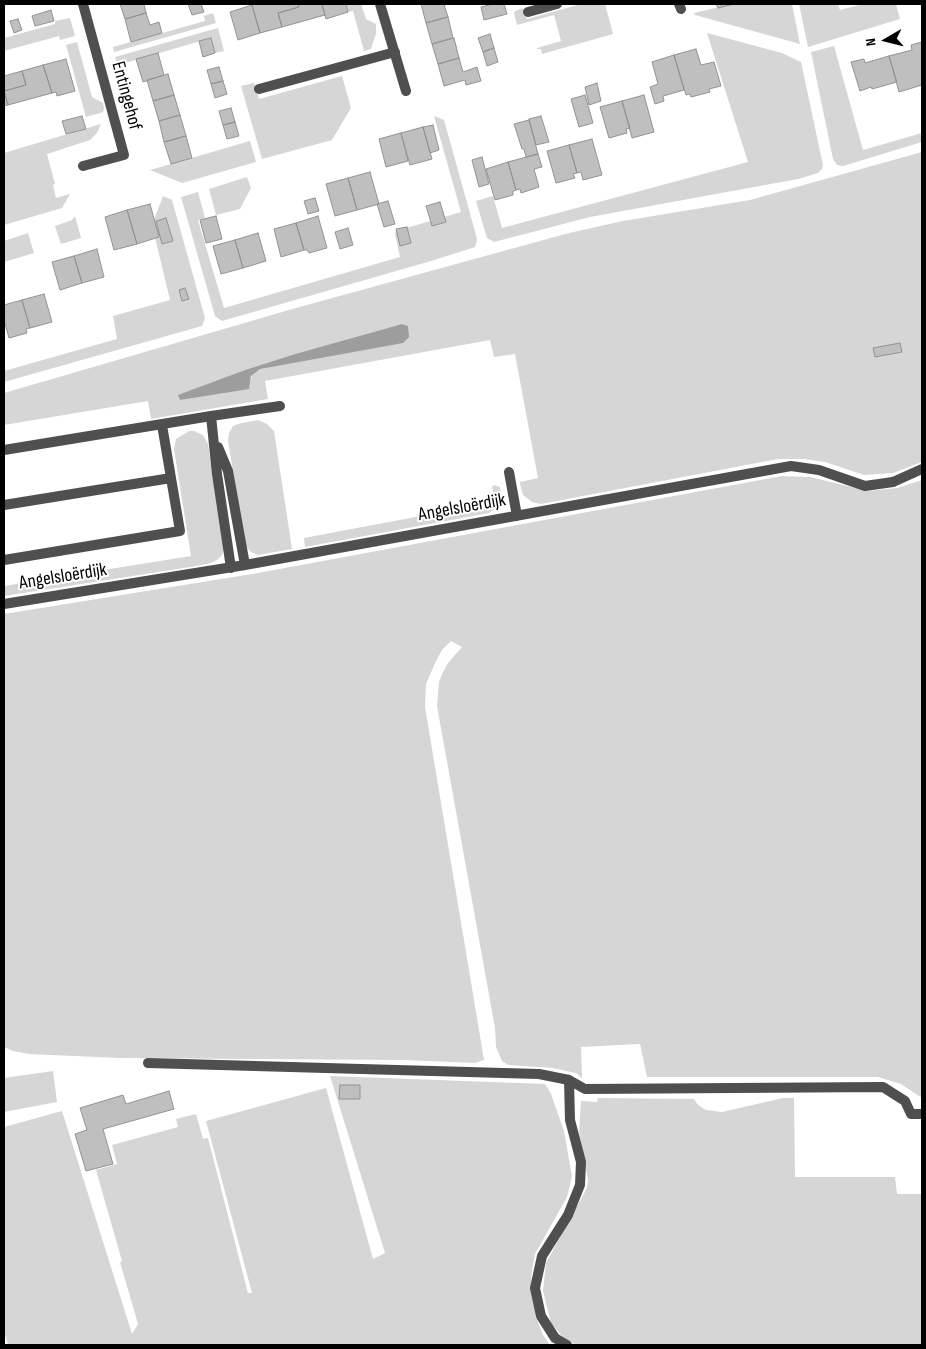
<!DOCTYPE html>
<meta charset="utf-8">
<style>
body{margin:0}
#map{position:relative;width:926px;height:1349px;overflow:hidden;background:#fff;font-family:"Sofia Sans Condensed",sans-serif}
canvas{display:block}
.frame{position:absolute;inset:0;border:5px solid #000;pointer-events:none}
.north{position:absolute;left:861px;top:15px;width:50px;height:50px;-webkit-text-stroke:4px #fff;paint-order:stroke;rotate:262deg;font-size:14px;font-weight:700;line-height:20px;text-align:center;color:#000}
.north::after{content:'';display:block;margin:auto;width:18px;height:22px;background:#000;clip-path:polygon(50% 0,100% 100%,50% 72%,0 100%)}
</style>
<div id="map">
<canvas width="926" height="1349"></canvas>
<div class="frame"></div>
<div class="north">N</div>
</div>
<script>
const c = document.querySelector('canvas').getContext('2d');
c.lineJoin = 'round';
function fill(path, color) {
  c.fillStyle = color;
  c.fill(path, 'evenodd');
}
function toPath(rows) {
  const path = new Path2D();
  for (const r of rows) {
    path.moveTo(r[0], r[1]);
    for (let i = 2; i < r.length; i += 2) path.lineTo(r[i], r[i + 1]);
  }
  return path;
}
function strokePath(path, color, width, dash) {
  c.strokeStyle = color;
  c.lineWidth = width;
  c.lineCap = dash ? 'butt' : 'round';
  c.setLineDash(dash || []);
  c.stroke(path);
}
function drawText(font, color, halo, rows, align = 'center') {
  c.font = font + ' "Sofia Sans Condensed",sans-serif';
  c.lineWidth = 4;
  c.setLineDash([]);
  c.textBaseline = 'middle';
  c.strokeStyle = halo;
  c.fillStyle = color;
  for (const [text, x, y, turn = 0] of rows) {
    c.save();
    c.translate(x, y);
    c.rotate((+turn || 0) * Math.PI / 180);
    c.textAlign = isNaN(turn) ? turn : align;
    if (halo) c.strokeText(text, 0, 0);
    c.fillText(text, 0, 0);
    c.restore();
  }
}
const green = toPath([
 [346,4,361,4,366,19,376,24,376,34,371,49,364,51,353,11,348,12],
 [581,4,605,4,613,34,542,54,541,49,537,49,537,48,561,41,554,15,517,25,514,13,515,11,523,8,527,19],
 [732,4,792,4,800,44,695,15,694,13],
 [799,4,838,4,840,10,863,4,896,4,900,19,808,47],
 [213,13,216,23,114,52,113,47,205,21,204,16],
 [70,18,75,36,60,40,59,36,4,51,4,38,55,24,55,21],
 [218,28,224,51,215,53,211,38,118,65,115,57],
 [707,33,782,53,801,62,823,165,822,169,818,173,798,179,590,217,494,242,487,238,476,201,493,196,502,228,748,162],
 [77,42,92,97,103,103,104,108,103,112,86,117,66,45],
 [834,46,863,150,922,133,922,142,843,166,837,165,833,159,811,52],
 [342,76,351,108,332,140,262,159,241,86,254,83,259,99],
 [434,116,444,120,476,235,477,240,475,247,431,261,222,321,215,316,181,197,198,192,205,218,198,220,224,308,400,257,395,234,396,231,461,212],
 [101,124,97,133,90,140,47,154,55,184,53,185,56,198,70,194,62,208,4,225,4,153],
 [250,141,256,162,182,183,150,170],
 [922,152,922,462,893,473,864,475,825,462,805,459,778,459,541,504,532,502,523,495,520,484,520,482,538,478,515,354,494,357,490,340,265,381,268,399,151,419,148,401,4,425,4,393,296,308,569,233,623,221,750,200],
 [402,324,408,326,260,369,253,373,250,382,180,400,179,395,245,370,295,354],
 [247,177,251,188,240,209,216,215,209,189],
 [163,196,172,200,205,318,202,326,4,382,4,371,117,339,113,316,170,300,152,225],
 [75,216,81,238,61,244,55,226,72,220],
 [28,233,34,253,4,262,4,241],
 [258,420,267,424,274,431,292,549,258,555,251,552,245,545,228,441,229,433,233,426,238,424],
 [189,431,194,431,203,435,208,444,224,549,222,555,217,560,211,563,197,566,4,596,4,586,191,556,174,449,176,439],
 [782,476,810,477,868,491,897,488,922,480,922,1098,901,1084,878,1077,647,1077,640,1044,581,1047,582,1078,576,1073,553,1068,508,1065,502,1061,496,1047,495,1028,437,706,439,682,443,672,448,663,462,647,451,641,442,650,436,661,426,684,425,707,484,1060,475,1063,404,1060,120,1058,29,1054,13,1051,4,1047,4,614,258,573],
 [494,485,500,487,501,498,499,506,489,513,305,547,304,538,495,502,492,487],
 [53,1071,57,1102,4,1112,4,1078],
 [330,1076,545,1084,551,1094,564,1131,572,1176,567,1197,535,1254,531,1277,536,1317,543,1335,550,1345,8,1345,4,1331,4,1127,62,1111,132,1334,138,1324,120,1262,122,1261,96,1170,117,1164,112,1145,178,1127,176,1119,196,1114,203,1139,208,1138,248,1293,252,1293,206,1121,326,1088,373,1259,385,1253],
 [598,1098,694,1099,698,1105,706,1110,722,1112,783,1098,794,1098,795,1177,895,1177,897,1194,922,1194,922,1345,579,1345,574,1344,561,1335,551,1323,543,1291,546,1263,587,1188,588,1179,579,1132,581,1101,597,1102]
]);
const water = toPath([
 [402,324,408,326,409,337,403,343,260,369,251,376,249,389,180,400,178,395,245,370,295,354]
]);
const building = toPath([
 [120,4,144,4,146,13,125,19,120,4],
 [188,4,201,4,204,12,192,15,188,4],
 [258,4,298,4,299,7,278,13,282,27,260,33,252,5,258,4],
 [298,4,322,4,325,15,282,27,278,13,299,7,298,4],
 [322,4,346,4,348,12,326,19,322,4],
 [421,4,449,4,444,5,448,17,426,23,421,4],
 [493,4,504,4,507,14,484,20,481,7,493,4],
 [716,4,734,4,718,8,716,4],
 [252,5,260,33,238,40,230,12,252,5],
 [51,10,54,21,35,26,32,16,51,10],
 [146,13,150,25,159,22,162,33,131,42,125,19,146,13],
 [448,17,453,38,432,44,426,23,448,17],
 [18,19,22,30,14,33,10,21,18,19],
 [490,34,494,48,483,52,478,38,490,34],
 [211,38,215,53,203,57,199,41,211,38],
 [454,38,459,58,438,64,432,44,454,38],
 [922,42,922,85,899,92,889,56,912,50,911,45,922,42],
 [494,48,498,62,487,66,483,52,494,48],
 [696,49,701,65,714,62,721,86,709,89,710,92,691,97,690,94,686,95,674,55,696,49],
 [158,53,164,75,143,82,136,59,158,53],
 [674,55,684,90,663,96,664,101,655,104,650,87,658,84,652,62,674,55],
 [889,56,897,82,872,89,871,87,860,91,851,62,864,59,865,63,889,56],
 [459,58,463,72,477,67,481,81,466,85,465,80,444,86,438,64,459,58],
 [66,59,75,91,57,96,56,92,52,93,43,65,66,59],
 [43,65,52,93,8,105,4,91,26,85,22,71,43,65],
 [219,67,223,81,211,84,207,70,219,67],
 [22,71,26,85,4,91,8,105,4,106,4,76,22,71],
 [168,74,174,95,153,101,147,80,168,74],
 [223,81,227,94,215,98,211,84,223,81],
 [597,83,601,101,589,105,585,87,597,83],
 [174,95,180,115,159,121,153,101,174,95],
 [585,95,593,123,579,127,571,99,585,95],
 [644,95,654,132,632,138,622,101,644,95],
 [622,101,630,128,626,129,627,133,609,138,600,107,622,101],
 [231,108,235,122,223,125,219,111,231,108],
 [180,115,186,136,164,142,159,121,180,115],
 [82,116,86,129,66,134,62,121,82,116],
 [541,116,549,142,536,145,529,119,541,116],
 [529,120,538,154,526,157,524,149,522,149,514,124,529,120],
 [235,122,239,136,227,139,223,125,235,122],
 [433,125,439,150,430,153,423,127,433,125],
 [423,127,432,159,410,165,401,133,423,127],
 [401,133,408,161,386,167,379,139,401,133],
 [186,136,192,158,171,164,164,142,186,136],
 [592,139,602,175,583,180,581,172,577,173,569,145,592,139],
 [569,145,577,173,573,174,575,178,556,183,547,151,569,145],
 [538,154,542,167,534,169,539,187,521,193,520,189,516,190,508,162,538,154],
 [482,157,489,184,479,187,472,160,482,157],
 [508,162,516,190,513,191,513,195,495,200,486,169,508,162],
 [370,172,379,204,357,210,348,178,370,172],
 [348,178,357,210,335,216,326,184,348,178],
 [315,198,319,211,308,214,304,201,315,198],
 [388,201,395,224,384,227,377,204,388,201],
 [440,202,446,222,432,226,426,206,440,202],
 [150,204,159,237,137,244,127,210,150,204],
 [127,210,137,244,114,250,105,217,127,210],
 [216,216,222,239,206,243,200,220,216,216],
 [318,216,327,248,309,253,307,250,304,250,296,223,318,216],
 [166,218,173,241,162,244,156,221,166,218],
 [296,223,304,250,281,257,274,229,296,223],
 [407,227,411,243,400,246,396,229,407,227],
 [348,228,353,245,340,249,335,232,348,228],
 [258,233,266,261,243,268,235,240,258,233],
 [235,240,243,268,221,274,213,246,235,240],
 [97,249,104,277,82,283,74,256,97,249],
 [74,256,82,283,60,290,52,262,74,256],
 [185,288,189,299,182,301,179,290,185,288],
 [44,294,52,322,30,328,22,300,44,294],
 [22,300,30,328,26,329,27,333,9,338,4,320,4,305,22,300],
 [900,343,902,352,875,357,873,348,900,343],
 [340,1085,360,1085,360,1099,339,1099,340,1085],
 [169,1091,174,1109,103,1129,113,1164,86,1171,75,1134,87,1130,80,1108,123,1095,126,1104,169,1091]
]);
const service = toPath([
 [528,12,557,4],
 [259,89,395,52],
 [218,447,228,471,245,565],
 [4,450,211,416],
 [509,472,517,516],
 [4,505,171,478],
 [4,560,180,531,162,425],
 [231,568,217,474,211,416,280,406],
 [4,604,245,565,791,466,819,470,865,486,893,482],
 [148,1063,539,1074,569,1080,585,1089,883,1087,905,1101,911,1114,922,1114],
 [567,1345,555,1338,541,1316,535,1288,542,1256,568,1215,580,1185,581,1162,570,1120,569,1080]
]);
const minor = toPath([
 [380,4,406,91],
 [679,4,681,9],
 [83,166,124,155,83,4],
 [893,482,922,469]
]);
const streetNames = [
 ["Entingehof",126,96,75],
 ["Angelsloërdijk",462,508,-10],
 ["Angelsloërdijk",63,577,-9]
];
fill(green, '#d6d6d6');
fill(water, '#9d9d9d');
fill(building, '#bfbfbf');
strokePath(building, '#939393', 1);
strokePath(service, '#4f4f4f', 10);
strokePath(minor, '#4f4f4f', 10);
drawText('19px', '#000', '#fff', streetNames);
</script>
